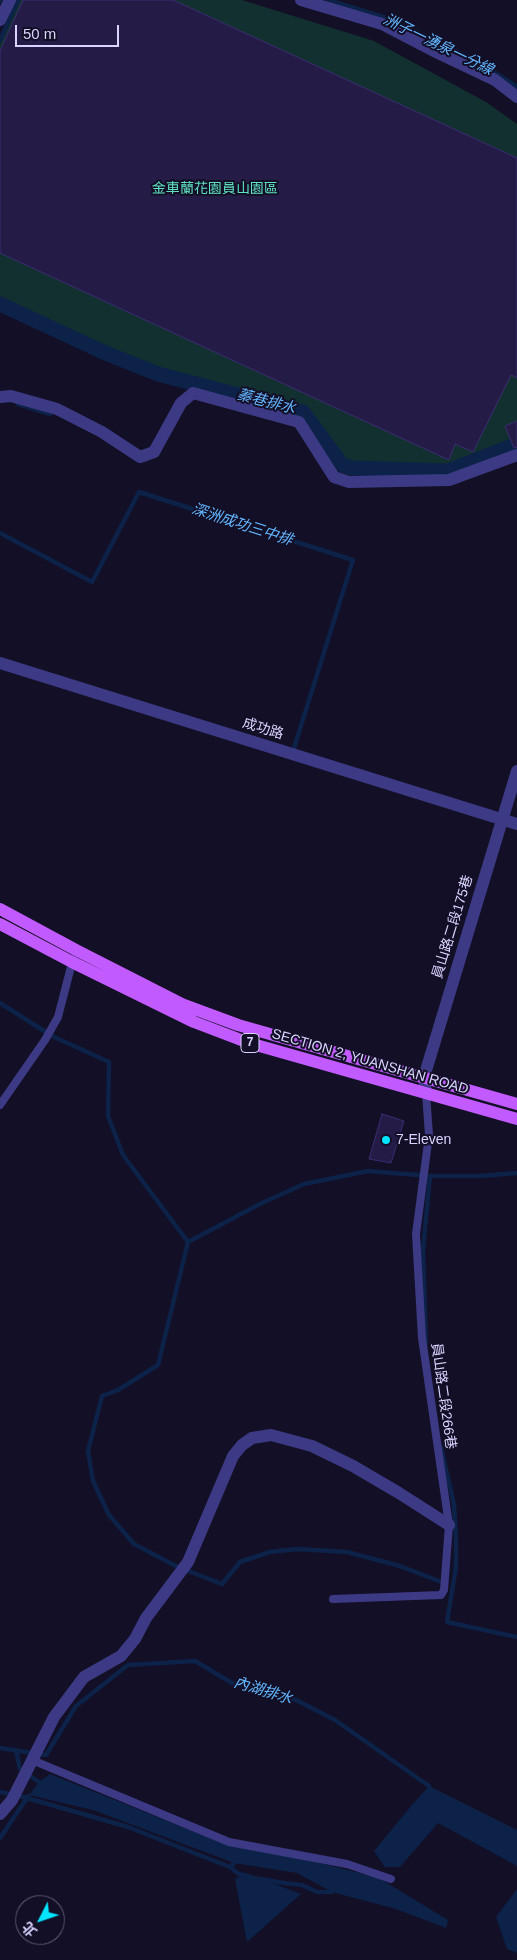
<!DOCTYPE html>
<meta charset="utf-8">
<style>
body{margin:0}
#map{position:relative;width:517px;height:1960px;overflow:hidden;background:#130f26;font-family:Arial,"Noto Sans TC",sans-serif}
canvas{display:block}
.north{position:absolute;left:15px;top:1895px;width:50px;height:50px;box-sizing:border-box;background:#130f26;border:1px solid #625e7d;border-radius:50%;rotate:229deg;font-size:14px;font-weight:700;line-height:20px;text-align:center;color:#d9d4ff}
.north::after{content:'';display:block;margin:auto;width:18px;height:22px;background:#00e5ff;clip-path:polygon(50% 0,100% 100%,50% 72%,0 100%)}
.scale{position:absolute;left:15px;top:25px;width:104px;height:22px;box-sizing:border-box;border:2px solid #d9d4ff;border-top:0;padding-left:6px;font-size:15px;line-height:18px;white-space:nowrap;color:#d9d4ff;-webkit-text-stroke:4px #130f26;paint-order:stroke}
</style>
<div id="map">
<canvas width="517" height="1960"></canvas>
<div class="north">北</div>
<div class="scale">50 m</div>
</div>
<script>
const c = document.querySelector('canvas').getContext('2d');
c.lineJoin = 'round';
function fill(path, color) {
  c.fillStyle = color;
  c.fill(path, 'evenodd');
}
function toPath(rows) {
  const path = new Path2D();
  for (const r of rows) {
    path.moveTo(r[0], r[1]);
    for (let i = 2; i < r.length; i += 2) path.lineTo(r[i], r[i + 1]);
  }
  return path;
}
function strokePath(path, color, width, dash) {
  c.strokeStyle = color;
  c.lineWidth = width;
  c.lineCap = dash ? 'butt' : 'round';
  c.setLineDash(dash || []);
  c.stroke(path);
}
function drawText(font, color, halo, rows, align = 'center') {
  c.font = font + ' Arial,"Noto Sans TC",sans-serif';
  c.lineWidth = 4;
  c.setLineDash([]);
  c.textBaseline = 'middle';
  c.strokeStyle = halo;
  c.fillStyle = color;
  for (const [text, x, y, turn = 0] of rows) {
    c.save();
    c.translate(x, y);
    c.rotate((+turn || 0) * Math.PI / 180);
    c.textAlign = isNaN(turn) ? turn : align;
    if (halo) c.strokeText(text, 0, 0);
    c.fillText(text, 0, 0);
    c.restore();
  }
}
const green = toPath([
 [19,0,242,0,374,41,486,102,517,124,517,440,446,467,345,462,310,412,129,362,0,304,0,43]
]);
const water = toPath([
 [50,1774,225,1844,313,1861,379,1878,448,1920,446,1928,396,1909,332,1892,297,1873,234,1863,93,1810,29,1795,39,1782],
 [429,1786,517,1830,517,1866,438,1823,400,1867,385,1867,374,1851,411,1806],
 [246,1873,301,1894,247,1942,235,1879],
 [517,1889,517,1953,507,1949,496,1917]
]);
const stream = toPath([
 [328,0,390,19,481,63,517,87],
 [0,1,0,0],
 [0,40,18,0],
 [18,404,50,414],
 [0,533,92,582,139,492,353,560,294,748],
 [0,1003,52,1036,109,1062,108,1116,123,1155,188,1242,262,1203,304,1184,368,1171,430,1176,480,1176,517,1173],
 [188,1242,158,1365,118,1390,102,1396,88,1451,93,1481,109,1515,134,1544,178,1567,222,1584,240,1562,270,1552,297,1549,347,1552,400,1566,439,1581],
 [426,1343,423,1250,430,1176],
 [441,1447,454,1505,456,1538,456,1567,447,1622,517,1637],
 [0,1748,46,1755,76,1706,128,1665,195,1661,232,1683,296,1700,335,1720,429,1786],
 [16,1750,20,1769,39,1782],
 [0,1792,27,1798,28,1796],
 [0,1838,27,1798,128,1827,230,1867,234,1863],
 [230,1867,239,1874,248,1876],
 [255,1878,284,1883,302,1885,317,1892,332,1892]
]);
const canal = toPath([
 [0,304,103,352,158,374,303,412,342,465,352,468,448,471,517,444]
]);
const building = toPath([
 [23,0,173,0,517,158,517,378,511,375,473,452,455,444,449,460,0,253,0,51,23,0],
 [517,421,517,447,514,448,505,426,517,421],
 [382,1114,404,1121,391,1163,369,1159,382,1114]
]);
const lane = toPath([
 [0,1105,45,1040,58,1017,73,959],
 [333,1599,441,1595,444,1590,449,1525,422,1338,416,1234,429,1135,426,1093],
 [32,1760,229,1842,347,1864,391,1879]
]);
const street = toPath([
 [301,0,382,24,432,50,495,80,517,97],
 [0,20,10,0],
 [0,397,11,396,57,409,102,432,140,457,154,452,181,403,193,393,299,422,334,477,349,482,449,480,517,455],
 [0,663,517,824],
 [426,1093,424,1077,517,771],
 [0,1814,12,1800,54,1717,84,1677,121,1656,135,1639,146,1618,188,1562,233,1456,242,1445,252,1438,271,1435,312,1446,353,1466,399,1493,449,1525]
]);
const primary = toPath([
 [0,909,76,950,184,1005,238,1025,517,1104],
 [0,924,72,962,194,1022,249,1043,517,1119]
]);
const markers = [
 [386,1140,5,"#00e5ff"]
];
const shields = [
 [250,1043,18]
];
const shieldNames = [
 ["7",250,1043]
];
const parkNames = [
 ["金車蘭花園員山園區",215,189]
];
const streetNames = [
 ["成功路",263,729,17],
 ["員山路二段175巷",453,927,-73],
 ["SECTION 2, YUANSHAN ROAD",370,1062,16],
 ["員山路二段266巷",443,1396,82]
];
const poiNames = [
 ["7-Eleven",396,1140]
];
const waterNames = [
 ["洲子一湧泉一分線",438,45,26],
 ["蓁巷排水",266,402,14],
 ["深洲成功三中排",242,525,18],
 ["內湖排水",263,1691,17]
];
fill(green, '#12302f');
fill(water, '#0c2248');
strokePath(stream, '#0c2248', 4.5);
strokePath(canal, '#0c2248', 15);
fill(building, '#241b47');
strokePath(building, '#3b2d73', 1);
strokePath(lane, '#3d3a85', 8);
strokePath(street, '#3d3a85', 12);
strokePath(primary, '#c25bff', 12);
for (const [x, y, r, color] of markers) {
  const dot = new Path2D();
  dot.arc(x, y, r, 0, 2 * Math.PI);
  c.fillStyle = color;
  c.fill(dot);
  strokePath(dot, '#130f26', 2);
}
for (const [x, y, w] of shields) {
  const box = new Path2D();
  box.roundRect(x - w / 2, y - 9.5, w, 19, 4);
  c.fillStyle = '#130f26';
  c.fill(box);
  strokePath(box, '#d9d4ff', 1);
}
drawText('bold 12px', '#d9d4ff', null, shieldNames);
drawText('14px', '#5fe0c0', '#130f26', parkNames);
drawText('14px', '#d9d4ff', '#130f26', streetNames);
drawText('14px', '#d9d4ff', '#130f26', poiNames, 'left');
drawText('italic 15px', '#62b6ff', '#130f26', waterNames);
</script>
